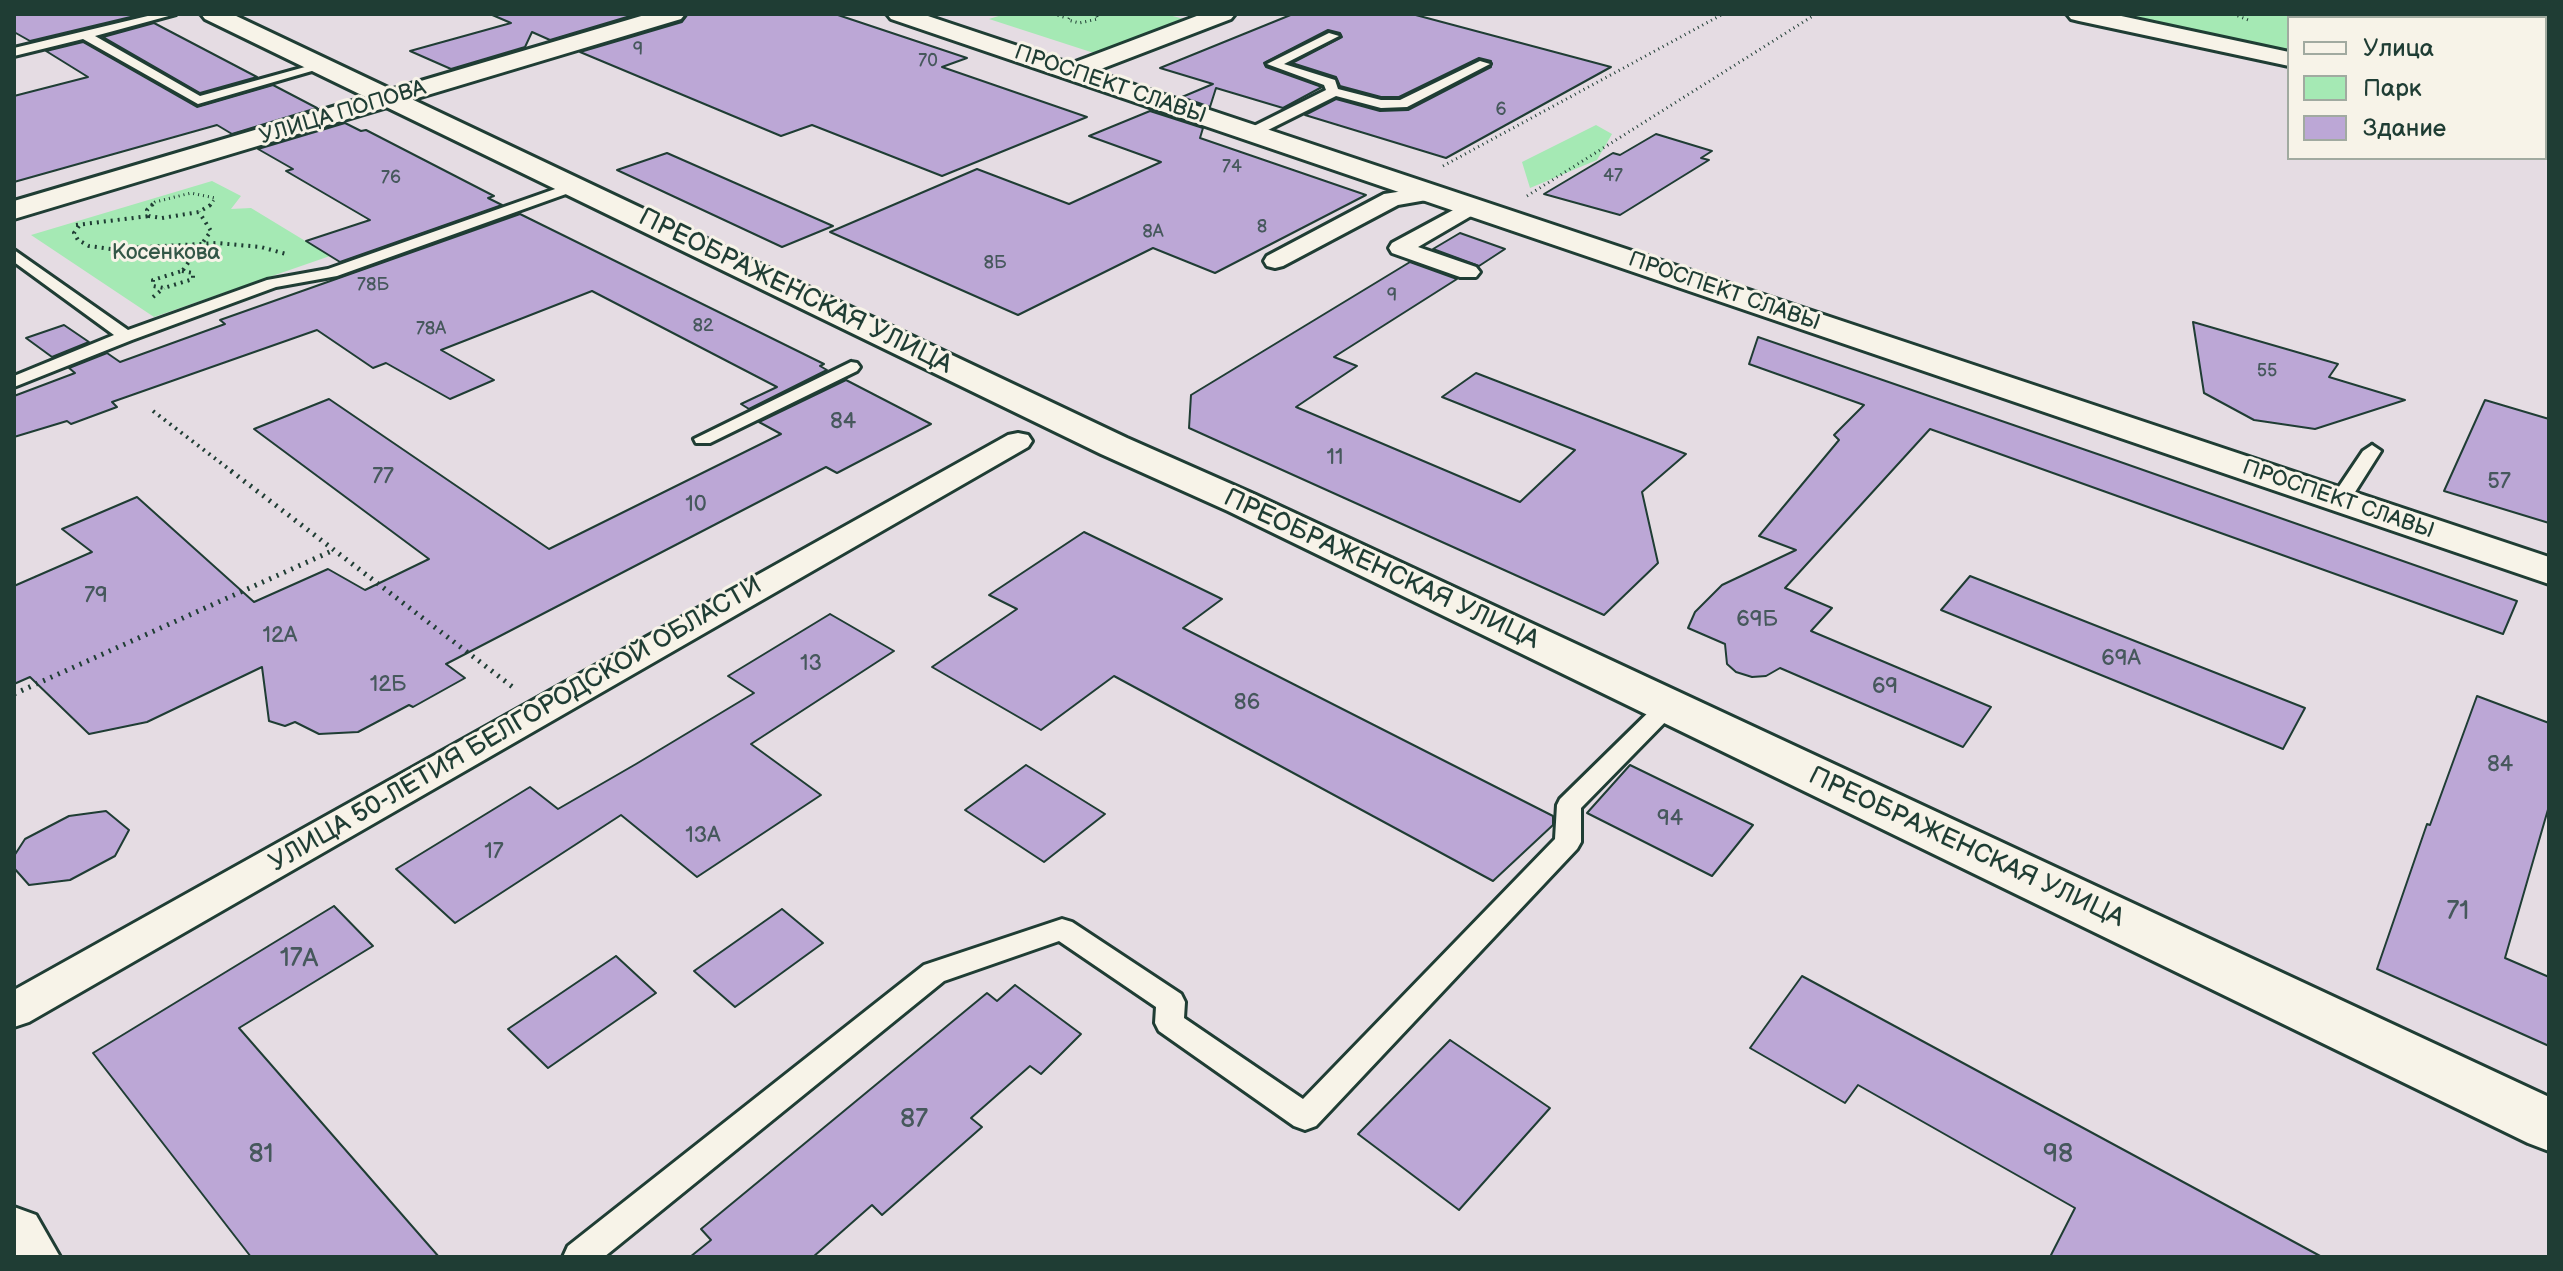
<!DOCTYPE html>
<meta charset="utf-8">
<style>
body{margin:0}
#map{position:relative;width:2563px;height:1271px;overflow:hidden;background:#e5dce3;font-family:"Balsamiq Sans",sans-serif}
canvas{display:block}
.frame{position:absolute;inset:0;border:16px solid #1f3d34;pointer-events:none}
.legend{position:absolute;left:2287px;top:16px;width:260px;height:144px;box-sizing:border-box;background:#f7f3e8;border:2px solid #a1aaa0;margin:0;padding:10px 14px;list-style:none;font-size:24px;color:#1f3d34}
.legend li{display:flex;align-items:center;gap:16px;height:40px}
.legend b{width:40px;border:2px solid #a1aaa0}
</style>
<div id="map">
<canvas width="2563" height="1271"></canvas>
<div class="frame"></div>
<ul class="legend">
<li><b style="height:10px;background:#f7f3e8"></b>Улица</li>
<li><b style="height:22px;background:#a5e9b4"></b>Парк</li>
<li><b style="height:22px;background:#bca7d6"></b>Здание</li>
</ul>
</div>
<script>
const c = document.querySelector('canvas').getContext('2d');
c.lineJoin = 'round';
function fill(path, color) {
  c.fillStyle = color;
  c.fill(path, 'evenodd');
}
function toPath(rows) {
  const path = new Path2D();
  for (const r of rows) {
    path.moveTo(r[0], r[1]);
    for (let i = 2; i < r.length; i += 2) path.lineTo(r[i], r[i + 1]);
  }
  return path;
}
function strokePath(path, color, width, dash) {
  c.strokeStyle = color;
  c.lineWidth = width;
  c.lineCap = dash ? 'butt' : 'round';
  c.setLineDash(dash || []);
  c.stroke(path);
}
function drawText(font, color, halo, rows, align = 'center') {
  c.font = font + ' "Balsamiq Sans",sans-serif';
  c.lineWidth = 6;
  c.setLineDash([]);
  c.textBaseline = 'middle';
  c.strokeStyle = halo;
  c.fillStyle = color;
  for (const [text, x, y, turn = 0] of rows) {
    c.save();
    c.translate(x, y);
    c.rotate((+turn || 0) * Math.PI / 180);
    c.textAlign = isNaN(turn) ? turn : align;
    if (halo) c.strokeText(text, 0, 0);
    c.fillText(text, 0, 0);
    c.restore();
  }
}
const green = toPath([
 [1005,14,1165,14,1184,19,1097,54,989,19],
 [2108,14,2291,14,2311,18,2289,18,2289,52],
 [1596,125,1612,134,1597,160,1530,188,1522,162],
 [212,181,241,196,231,209,251,208,330,256,154,317,31,235]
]);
const building = toPath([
 [14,14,137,14,139,15,30,41,14,32,14,14],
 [490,14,637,14,550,40,532,32,525,47,451,69,410,51,511,23,490,14],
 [688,14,835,14,967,58,942,67,1087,117,942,176,812,125,781,136,580,52,682,22,688,14],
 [1293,14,1412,14,1611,67,1446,158,1305,115,1336,99,1380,111,1408,110,1491,67,1491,61,1479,58,1399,97,1381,97,1340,86,1336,77,1292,63,1342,37,1340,33,1328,30,1264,63,1266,67,1322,87,1283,108,1216,88,1210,107,1182,97,1213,84,1160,68,1293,14],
 [154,23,257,77,200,93,103,37,154,23],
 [83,42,197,107,273,85,317,108,232,134,217,125,14,182,14,96,88,77,46,51,83,42],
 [1150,111,1203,128,1200,138,1366,195,1215,273,1153,248,1018,315,830,232,977,169,1069,204,1161,162,1089,136,1150,111],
 [345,123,361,131,366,130,494,196,488,198,502,205,340,262,306,241,370,220,286,171,293,169,258,149,345,123],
 [1656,134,1712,151,1701,158,1709,160,1620,215,1544,194,1613,153,1620,155,1656,134],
 [667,153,833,226,782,247,617,170,667,153],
 [520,214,824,364,820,366,827,370,749,409,741,404,777,387,592,291,441,350,494,380,450,399,386,363,373,368,317,330,112,402,117,407,71,424,67,421,14,437,14,396,75,373,69,368,107,353,120,362,225,324,220,320,520,214],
 [1460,233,1505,249,1479,266,1433,249,1460,233],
 [1410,262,1457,279,1334,357,1357,366,1296,407,1520,502,1575,450,1442,397,1476,373,1686,454,1642,492,1658,563,1604,615,1189,428,1191,395,1410,262],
 [2193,322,2338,364,2329,377,2405,400,2315,429,2254,420,2204,393,2193,322],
 [64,325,89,342,52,357,26,338,64,325],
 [1758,337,2109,458,2517,601,2503,634,1930,429,1785,588,1832,608,1811,631,1991,707,1963,747,1780,668,1766,676,1752,677,1736,672,1727,664,1725,644,1688,628,1695,612,1722,585,1796,550,1759,536,1839,440,1834,435,1864,405,1749,364,1758,337],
 [846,380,931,424,837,473,826,467,446,664,465,678,413,707,409,705,358,732,319,734,295,722,285,726,269,721,262,667,147,722,89,734,30,677,14,684,14,586,92,552,62,529,137,497,254,602,328,569,365,590,429,559,254,429,329,399,549,549,781,434,759,422,846,380],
 [2485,400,2549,419,2549,523,2444,491,2485,400],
 [1084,532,1222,599,1183,628,1553,816,1553,825,1493,881,1114,676,1041,730,932,667,1017,609,989,595,1084,532],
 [1970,576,2305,708,2283,749,1941,610,1970,576],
 [830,614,894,651,751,744,821,795,697,877,621,815,455,923,396,869,530,787,558,809,636,764,754,693,728,676,830,614],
 [2477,696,2549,723,2549,806,2505,958,2549,977,2549,1046,2377,969,2427,824,2430,825,2477,696],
 [1026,765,1105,814,1044,862,965,810,1026,765],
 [1630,765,1753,825,1712,876,1587,813,1630,765],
 [106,811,129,830,115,856,70,880,29,885,14,868,14,856,25,839,69,816,106,811],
 [334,906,373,946,239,1028,439,1257,251,1257,93,1053,334,906],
 [782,909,823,943,735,1007,694,971,782,909],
 [616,956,656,993,548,1068,508,1029,616,956],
 [1802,976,2322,1257,2050,1257,2075,1208,1858,1085,1845,1103,1750,1048,1802,976],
 [1015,985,1081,1034,1041,1074,1030,1066,971,1118,982,1127,882,1215,872,1205,813,1257,690,1257,711,1240,701,1229,987,993,997,1001,1015,985],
 [1450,1040,1550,1108,1459,1210,1358,1134,1450,1040]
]);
const pathFar2 = toPath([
 [1053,14,1067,18],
 [1072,14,1068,20,1079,23,1098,19,1096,14],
 [2233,14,2251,21],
 [1443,166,1723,14],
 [1527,196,1816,14],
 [151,206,155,202,191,193,215,198,210,206]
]);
const pathFar1 = toPath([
 [153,204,147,210,149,216,162,218,199,212,212,204],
 [76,225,149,216],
 [79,226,74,233,78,240,89,246,111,249,217,243,261,247,286,254],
 [183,270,211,231,199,212],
 [182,271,193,273,193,279,164,288,153,286,153,280,182,271],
 [153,297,164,288],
 [153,411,234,473]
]);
const path = toPath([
 [231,471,514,688],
 [14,694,334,550]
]);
const service = toPath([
 [156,14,176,14,95,36,200,96,323,62,329,66,198,104,83,39,14,56,14,48,156,14],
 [2542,14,2549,14,2549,17,2544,16,2542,14],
 [1329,33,1339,36,1284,64,1335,80,1338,89,1381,100,1400,100,1480,61,1490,64,1407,107,1381,108,1336,96,1256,136,1246,136,1246,130,1326,90,1324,85,1267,64,1329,33],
 [575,182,580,183,580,189,337,276,276,287,132,340,14,387,14,376,114,335,14,262,14,250,128,330,267,280,328,269,575,182],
 [851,362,857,363,860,367,857,371,710,443,696,443,694,439,851,362],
 [2372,445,2381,451,2350,500,2340,506,2333,504,2330,500,2363,451,2372,445],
 [1668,698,1676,701,1680,706,1676,711,1581,808,1581,842,1577,849,1316,1126,1305,1130,1294,1126,1159,1031,1155,1023,1156,1007,1059,941,944,981,604,1257,563,1257,568,1246,924,965,1062,919,1072,922,1181,994,1185,1002,1184,1018,1303,1099,1555,839,1557,805,1560,799,1660,701,1668,698]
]);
const pedestrian = toPath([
 [1430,187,1438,188,1441,193,1438,198,1398,205,1283,266,1275,268,1267,266,1264,261,1267,256,1384,194,1430,187],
 [1470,201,1481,207,1478,212,1418,247,1476,267,1480,272,1476,277,1460,277,1392,253,1389,248,1392,243,1470,201],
 [1018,433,1028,435,1032,441,1028,447,29,1022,14,1027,14,990,1008,435,1018,433]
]);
const minor = toPath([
 [14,1207,36,1215,60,1257,14,1257,14,1207]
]);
const tertiary = toPath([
 [1202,14,1235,14,1231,19,1080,77,1062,77,1058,72,1062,67,1202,14],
 [2067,14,2112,14,2289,52,2289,66,2079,21,2071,19,2067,14],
 [2308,14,2349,14,2352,18,2311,18,2308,14],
 [2545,52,2549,52,2549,66,2545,66,2545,52],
 [2545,105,2549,106,2549,122,2545,121,2545,105]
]);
const secondary = toPath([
 [648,14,685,14,681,19,14,219,14,201,648,14]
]);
const primary = toPath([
 [201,14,232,14,1127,438,1256,495,2549,1097,2549,1151,2528,1143,1228,511,1101,454,205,19,201,14],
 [887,14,922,14,2549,557,2549,584,891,19,887,14]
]);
const farNumbernames = [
 ["9",638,50],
 ["70",928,61],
 ["6",1501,110],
 ["74",1232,167],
 ["47",1613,176],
 ["76",391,178],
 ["8",1262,227],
 ["8А",1153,232],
 ["8Б",995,263],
 ["78Б",373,285],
 ["9",1392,296],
 ["82",703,326],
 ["78А",431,329],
 ["55",2267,371]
];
const farStreetnames = [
 ["ПРОСПЕКТ СЛАВЫ",1110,85,19],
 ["УЛИЦА ПОПОВА",343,113,-17],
 ["ПРОСПЕКТ СЛАВЫ",1724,292,19],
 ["ПРОСПЕКТ СЛАВЫ",2338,500,19]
];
const farParknames = [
 ["Косенкова",166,253]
];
const numberNames = [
 ["84",843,422],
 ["11",1335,458],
 ["77",383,477],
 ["57",2499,482],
 ["10",696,505],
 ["79",96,596],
 ["69Б",1757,620],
 ["12А",280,636],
 ["69А",2121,659],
 ["13",811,664],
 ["12Б",388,685],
 ["69",1885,687],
 ["86",1247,703],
 ["84",2500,765],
 ["94",1670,819],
 ["13А",703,836],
 ["17",494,852]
];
const streetNames = [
 ["ПРЕОБРАЖЕНСКАЯ УЛИЦА",795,292,26],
 ["ПРЕОБРАЖЕНСКАЯ УЛИЦА",1381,570,25],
 ["УЛИЦА 50-ЛЕТИЯ БЕЛГОРОДСКОЙ ОБЛАСТИ",516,725,-30],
 ["ПРЕОБРАЖЕНСКАЯ УЛИЦА",1966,848,25]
];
const nearNumbernames = [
 ["71",2458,912],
 ["17А",299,959],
 ["87",914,1120],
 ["81",261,1155],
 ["98",2058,1155]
];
fill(green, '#a5e9b4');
fill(building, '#bca7d6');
strokePath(building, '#1f3d34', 2);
strokePath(service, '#1f3d34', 6);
strokePath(pedestrian, '#1f3d34', 6);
strokePath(minor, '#1f3d34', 6);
strokePath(tertiary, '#1f3d34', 6);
strokePath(secondary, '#1f3d34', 6);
strokePath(primary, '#1f3d34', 6);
strokePath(pathFar2, '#1f3d34', 3, [1, 4]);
strokePath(pathFar1, '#1f3d34', 4, [2, 5]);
strokePath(path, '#1f3d34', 5, [2, 6]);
fill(service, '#f7f3e8');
fill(pedestrian, '#f7f3e8');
fill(minor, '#f7f3e8');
fill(tertiary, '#f7f3e8');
fill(secondary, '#f7f3e8');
fill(primary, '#f7f3e8');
drawText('18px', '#46585c', null, farNumbernames);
drawText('22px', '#1f3d34', '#f7f3e8', farStreetnames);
drawText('22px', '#335747', '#f7f3e8', farParknames);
drawText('22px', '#46585c', null, numberNames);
drawText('26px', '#1f3d34', '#f7f3e8', streetNames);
drawText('26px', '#46585c', null, nearNumbernames);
</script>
